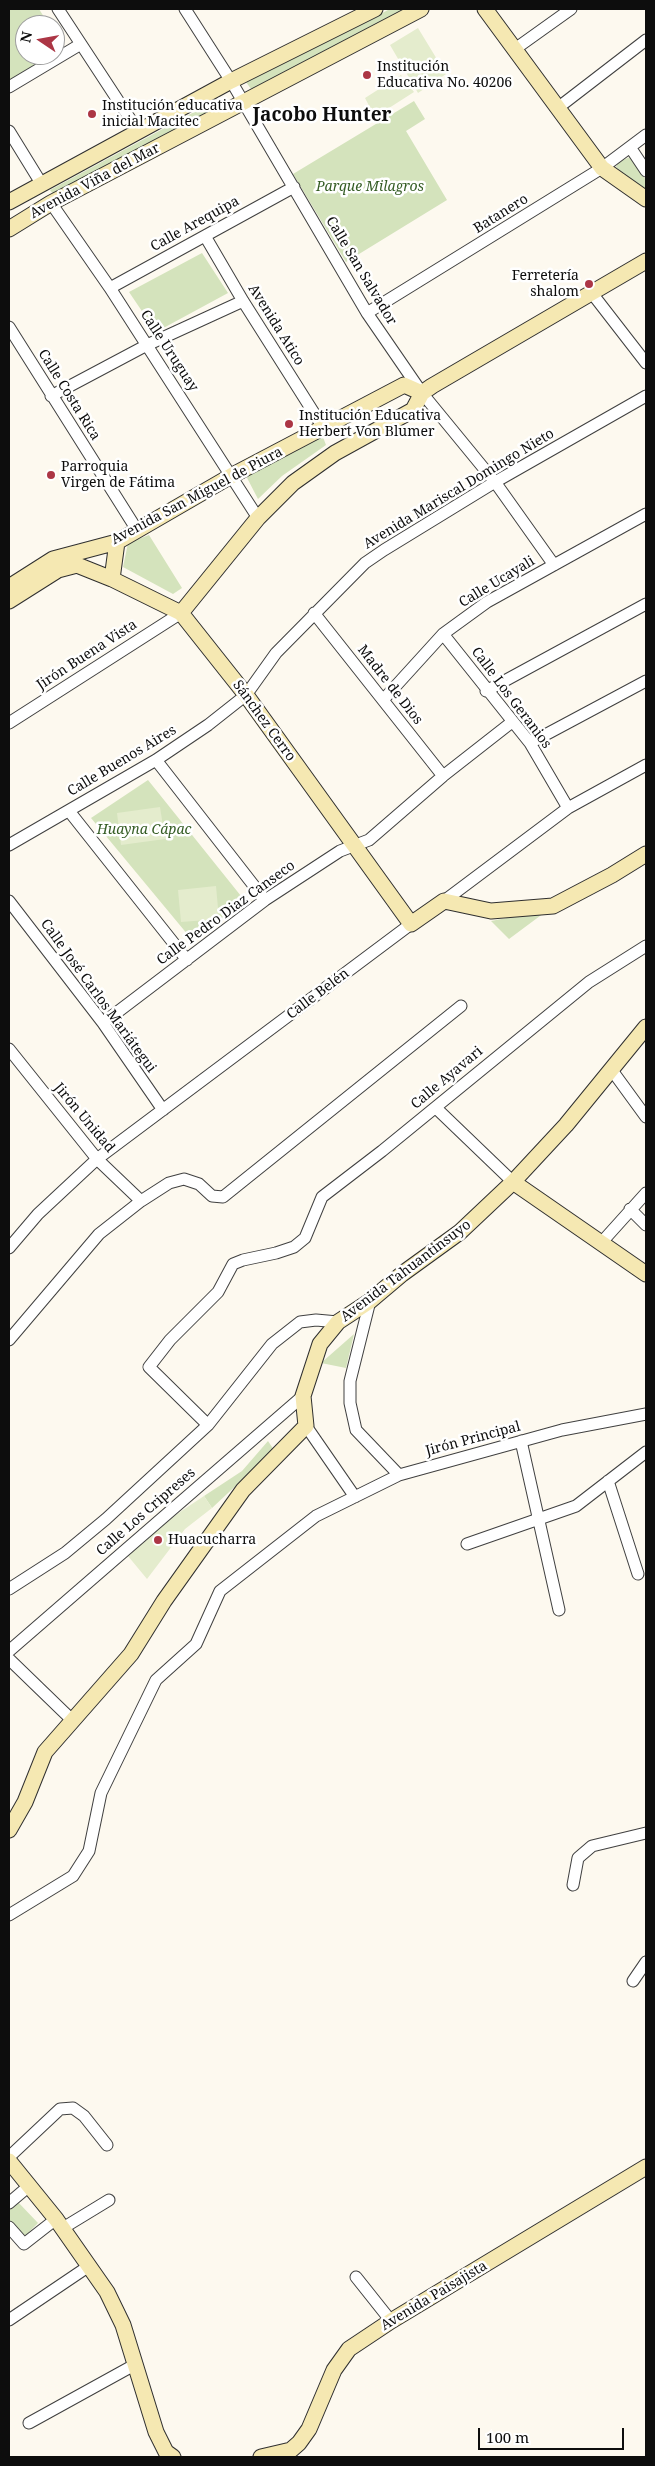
<!DOCTYPE html>
<meta charset="utf-8">
<style>
body{margin:0}
#map{position:relative;width:655px;height:2466px;overflow:hidden;background:#fdf9ef;font-family:"Noto Serif",serif}
canvas{display:block}
.frame{position:absolute;inset:0;border:10px solid #0d0d0d;pointer-events:none}
.north{position:absolute;left:15px;top:15px;width:50px;height:50px;box-sizing:border-box;background:#fff;border:1px solid #9e9e9e;border-radius:50%;rotate:282deg;font-size:14px;font-weight:700;line-height:20px;text-align:center;color:#0d0d0d}
.north::after{content:'';display:block;margin:auto;width:18px;height:22px;background:#ac3645;clip-path:polygon(50% 0,100% 100%,50% 72%,0 100%)}
.scale{position:absolute;left:478px;top:2428px;width:146px;height:22px;box-sizing:border-box;border:2px solid #0d0d0d;border-top:0;padding-left:6px;font-size:15px;line-height:18px;white-space:nowrap;color:#0d0d0d;-webkit-text-stroke:4px #fff;paint-order:stroke}
</style>
<div id="map">
<canvas width="655" height="2466"></canvas>
<div class="frame"></div>
<div class="north">N</div>
<div class="scale">100 m</div>
</div>
<script>
const c = document.querySelector('canvas').getContext('2d');
c.lineJoin = 'round';
function fill(path, color) {
  c.fillStyle = color;
  c.fill(path, 'evenodd');
}
function toPath(rows) {
  const path = new Path2D();
  for (const r of rows) {
    path.moveTo(r[0], r[1]);
    for (let i = 2; i < r.length; i += 2) path.lineTo(r[i], r[i + 1]);
  }
  return path;
}
function strokePath(path, color, width, dash) {
  c.strokeStyle = color;
  c.lineWidth = width;
  c.lineCap = dash ? 'butt' : 'round';
  c.setLineDash(dash || []);
  c.stroke(path);
}
function drawText(font, color, halo, rows, align = 'center') {
  c.font = font + ' "Noto Serif",serif';
  c.lineWidth = 5;
  c.setLineDash([]);
  c.textBaseline = 'middle';
  c.strokeStyle = halo;
  c.fillStyle = color;
  for (const [text, x, y, turn = 0] of rows) {
    c.save();
    c.translate(x, y);
    c.rotate((+turn || 0) * Math.PI / 180);
    c.textAlign = isNaN(turn) ? turn : align;
    if (halo) c.strokeText(text, 0, 0);
    c.fillText(text, 0, 0);
    c.restore();
  }
}
const green = toPath([
 [9,9,39,9,49,25,25,25,25,55,50,55,9,81],
 [390,9,408,9,251,89,246,82],
 [220,98,223,104,53,194,50,190],
 [414,101,425,119,406,131,447,200,346,262,293,174],
 [630,157,646,180,646,194,616,167,618,162],
 [202,253,228,293,156,332,129,292],
 [321,432,326,445,282,476,258,499,245,474],
 [149,535,182,588,173,594,123,567,128,543],
 [148,780,245,901,193,941,91,818],
 [548,910,509,939,491,921],
 [354,1334,346,1368,321,1363],
 [268,1441,274,1450,212,1508,204,1496,242,1471],
 [17,2201,38,2223,24,2237,9,2221,9,2209]
]);
const pitch = toPath([
 [418,28,446,74,418,93,390,45],
 [401,75,414,92,375,117,365,98],
 [160,807,165,839,121,845,117,813],
 [216,886,219,919,181,922,178,890],
 [204,1496,212,1508,185,1529,147,1579,123,1550]
]);
const street = toPath([
 [58,9,138,131],
 [185,9,231,81,367,313,422,393,495,482,554,565],
 [515,49,571,9],
 [9,87,81,44],
 [559,107,646,40],
 [9,131,41,183],
 [630,147,646,171],
 [51,203,110,288,258,518],
 [205,236,243,301,324,429],
 [110,288,294,187],
 [591,292,646,363],
 [367,313,602,168,646,135],
 [9,327,137,530],
 [51,396,147,345,243,301],
 [314,613,443,776],
 [443,634,530,743,568,808],
 [486,691,646,604],
 [383,700,443,634,487,602,646,514],
 [9,723,181,613],
 [530,743,646,681],
 [156,760,265,900],
 [69,811,187,960],
 [9,845,156,760,208,725,246,695,276,653,365,563,384,550,495,482,646,396],
 [9,901,103,1023,163,1110],
 [444,901,568,808,646,765],
 [103,1023,265,900,340,851,369,840,443,776,512,722],
 [9,1049,97,1159,141,1201],
 [611,1069,646,1117],
 [436,1108,513,1182],
 [630,1209,646,1225],
 [601,1243,646,1193],
 [9,1248,38,1214,97,1159,411,924],
 [370,1301,350,1381,350,1403,356,1430,399,1475],
 [9,1340,99,1234,141,1201,169,1183,184,1179,199,1184,212,1196,223,1197,461,1006],
 [208,1425,149,1367,170,1340,218,1292,233,1264,243,1260,276,1253,294,1247,305,1238,322,1197,382,1151,589,982,646,946],
 [306,1426,355,1497],
 [521,1441,559,1610],
 [608,1481,638,1574],
 [467,1544,576,1506,646,1452],
 [9,1589,65,1553,106,1519,208,1425,272,1344,300,1322,316,1320,338,1322],
 [9,1651,303,1396],
 [9,1659,72,1720],
 [573,1885,578,1858,592,1846,646,1833],
 [9,1915,73,1876,89,1851,101,1793,156,1680,196,1644,220,1591,316,1516,399,1475,562,1430,646,1414],
 [633,1981,646,1962],
 [9,2157,60,2109,73,2108,84,2116,107,2145],
 [9,2203,29,2186],
 [9,2227,24,2244,56,2219],
 [63,2228,109,2200],
 [356,2277,391,2321],
 [9,2320,89,2266],
 [29,2423,136,2364]
]);
const secondary = toPath([
 [485,9,602,168,646,199],
 [9,202,231,81,375,9],
 [9,229,51,203,421,9],
 [77,565,112,579,181,613,246,695,411,924,444,901,491,911,553,906,612,875,646,854],
 [112,579,117,542],
 [9,587,53,559,117,542,231,476,404,385,422,393],
 [9,601,58,570,77,565],
 [181,613,258,518,293,483,335,453,413,410,422,393,432,386,646,261],
 [513,1182,646,1274],
 [9,1830,25,1802,45,1752,131,1654,164,1601,243,1490,306,1426,303,1396,320,1344,338,1322,370,1301,402,1274,460,1232,513,1182,566,1125,646,1027],
 [9,2161,56,2219,107,2292,123,2325,156,2432,166,2452,173,2457],
 [261,2457,291,2450,299,2443,309,2429,334,2370,349,2349,391,2321,646,2167]
]);
const markers = [
 [367,75,5,"#ac3645"],
 [92,114,5,"#ac3645"],
 [589,284,5,"#ac3645"],
 [289,424,5,"#ac3645"],
 [51,475,5,"#ac3645"],
 [158,1540,5,"#ac3645"]
];
const poiNames = [
 ["Institución",377,67],
 ["Educativa No. 40206",377,83],
 ["Institución educativa",102,106],
 ["inicial Macitec",102,122],
 ["Ferretería",579,276,"right"],
 ["shalom",579,292,"right"],
 ["Institución Educativa",299,416],
 ["Herbert Von Blumer",299,432],
 ["Parroquia",61,467],
 ["Virgen de Fátima",61,483],
 ["Huacucharra",168,1540]
];
const streetNames = [
 ["Avenida Viña del Mar",95,181,-28],
 ["Batanero",501,214,-32],
 ["Calle Arequipa",195,224,-29],
 ["Calle San Salvador",361,271,59],
 ["Avenida Atico",276,325,58],
 ["Calle Uruguay",169,351,57],
 ["Calle Costa Rica",69,395,58],
 ["Avenida Mariscal Domingo Nieto",459,489,-31],
 ["Avenida San Miguel de Piura",197,496,-28],
 ["Calle Ucayali",497,582,-31],
 ["Jirón Buena Vista",87,655,-33],
 ["Madre de Dios",390,685,52],
 ["Calle Los Geranios",511,698,53],
 ["Sánchez Cerro",264,721,54],
 ["Calle Buenos Aires",122,761,-31],
 ["Calle Pedro Diaz Canseco",226,913,-36],
 ["Calle Belén",318,994,-37],
 ["Calle José Carlos Mariátegui",98,996,54],
 ["Calle Ayavari",447,1078,-40],
 ["Jirón Unidad",84,1118,50],
 ["Avenida Tahuantinsuyo",406,1271,-37],
 ["Jirón Principal",473,1439,-15],
 ["Calle Los Cripreses",146,1512,-41],
 ["Avenida Paisajista",434,2296,-31]
];
const parkNames = [
 ["Parque Milagros",370,187],
 ["Huayna Cápac",144,830]
];
const districtNames = [
 ["Jacobo Hunter",322,116]
];
fill(green, '#d4e3bc');
fill(pitch, '#e4eccd');
strokePath(street, '#404040', 13);
strokePath(secondary, '#2f2f2f', 17);
strokePath(street, '#fff', 11);
strokePath(secondary, '#f5e8b2', 15);
for (const [x, y, r, color] of markers) {
  const dot = new Path2D();
  dot.arc(x, y, r, 0, 2 * Math.PI);
  c.fillStyle = color;
  c.fill(dot);
  strokePath(dot, '#fff', 2);
}
drawText('14px', '#0d0d0d', '#fff', poiNames, 'left');
drawText('14px', '#0d0d0d', '#fff', streetNames);
drawText('italic 14px', '#355d25', '#fff', parkNames);
drawText('bold 19px', '#0d0d0d', '#fff', districtNames);
</script>
